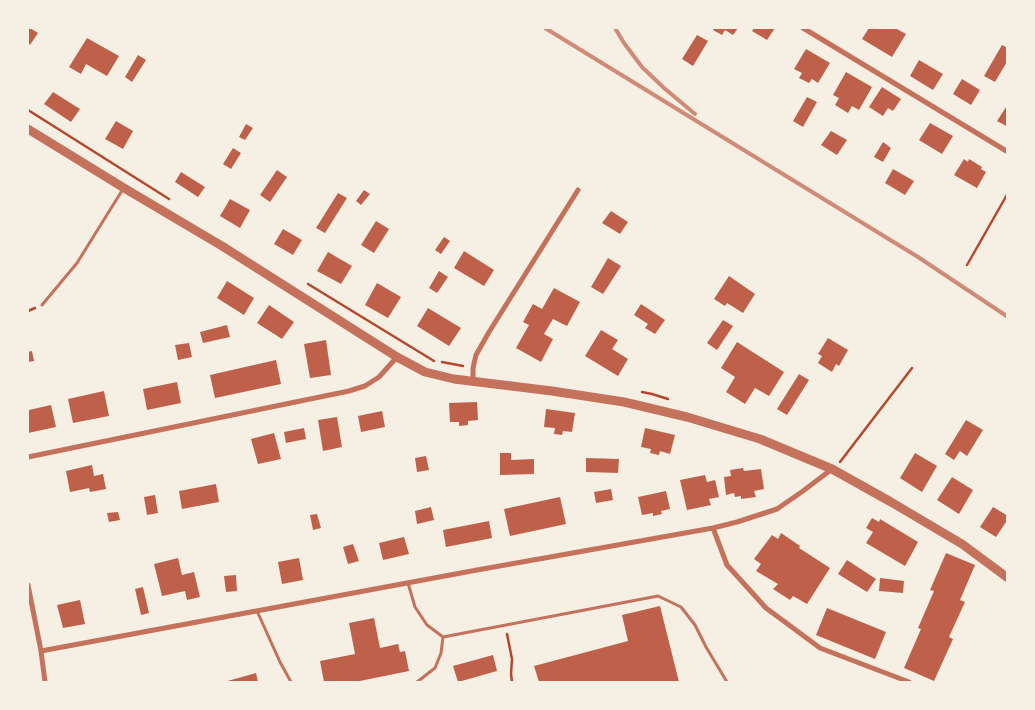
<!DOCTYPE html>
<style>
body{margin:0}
#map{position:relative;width:1035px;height:710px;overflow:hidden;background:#f6efe4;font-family:"Exo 2",sans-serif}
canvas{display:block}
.frame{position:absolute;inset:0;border:29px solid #f6efe4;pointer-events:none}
</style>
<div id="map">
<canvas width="1035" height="710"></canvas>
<div class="frame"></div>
</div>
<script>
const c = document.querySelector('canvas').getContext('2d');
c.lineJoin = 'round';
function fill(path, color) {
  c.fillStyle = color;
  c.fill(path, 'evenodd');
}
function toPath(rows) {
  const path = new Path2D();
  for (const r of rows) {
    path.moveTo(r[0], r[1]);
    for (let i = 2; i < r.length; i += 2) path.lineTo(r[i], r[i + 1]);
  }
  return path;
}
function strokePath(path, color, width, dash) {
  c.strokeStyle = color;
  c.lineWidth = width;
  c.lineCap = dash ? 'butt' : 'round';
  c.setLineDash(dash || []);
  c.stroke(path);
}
const building = toPath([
 [28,28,30,28,38,33,30,45,28,43],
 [714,28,738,28,733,35,725,30,722,35,713,30],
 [754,28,775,28,767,40,752,31],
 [869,28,895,28,906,34,892,57,862,39],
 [697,35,708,41,693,66,682,59],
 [87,38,119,56,107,76,86,64,81,74,69,67],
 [1002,45,1008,48,1008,60,995,82,984,76],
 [806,49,830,63,818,83,812,79,809,83,799,78,802,73,794,69],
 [138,55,146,60,132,82,125,77],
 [919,60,943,74,933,90,910,76],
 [846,72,872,87,859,110,852,106,848,113,835,105,839,98,833,95],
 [962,79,980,90,971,105,953,94],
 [882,87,901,99,893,111,888,108,883,116,869,107],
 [53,92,80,109,71,122,44,104],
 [807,97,817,102,803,127,793,121],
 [1008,104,1008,127,997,121],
 [116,121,133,131,123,149,105,139],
 [930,123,953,136,942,154,919,140],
 [246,124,253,128,245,140,239,137],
 [831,131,847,140,837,155,821,145],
 [883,142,891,148,883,162,874,157],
 [233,148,241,153,231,169,223,164],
 [964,159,968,162,969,159,982,167,981,169,986,172,977,188,954,175],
 [893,169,914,181,905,195,885,183],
 [277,170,287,177,270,202,260,195],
 [181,172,205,187,198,197,175,182],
 [364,190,370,194,361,205,356,201],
 [338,193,347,198,325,233,316,228],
 [230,199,250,210,240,228,220,216],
 [611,211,628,222,620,234,602,223],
 [376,221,389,229,374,253,361,245],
 [283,229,302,240,293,255,274,244],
 [444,237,450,241,441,254,435,250],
 [464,251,494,270,484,286,454,268],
 [328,252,352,266,341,284,317,271],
 [608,258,621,266,603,294,591,287],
 [439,271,448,277,437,293,429,288],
 [729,276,755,294,743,313,727,303,725,306,714,299],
 [227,281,254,298,244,315,217,298],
 [377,283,401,297,388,318,365,305],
 [554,288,580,302,567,326,553,319,544,334,553,339,541,362,516,348,529,325,523,322,533,304,542,309],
 [641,304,665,320,655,334,645,328,648,324,634,315],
 [269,305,294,322,282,339,257,323],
 [428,308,461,328,449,346,417,326],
 [723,320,733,326,717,350,707,343],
 [227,325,230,337,203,343,200,332],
 [601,330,618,340,612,349,628,359,618,376,585,356],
 [828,338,848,350,839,366,836,364,832,372,818,363,822,356,818,354],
 [326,340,331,375,310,378,304,344],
 [737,342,784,372,769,396,755,388,745,404,726,392,735,377,721,368],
 [189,343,192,357,178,360,175,345],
 [32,351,34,361,28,362,28,352],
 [276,360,281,384,215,398,210,375],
 [799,374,809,380,787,415,777,409],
 [177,382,181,403,147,410,143,389],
 [104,391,109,416,73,423,68,399],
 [477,402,478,420,468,421,468,425,459,426,459,422,450,422,449,403],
 [51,405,56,427,28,433,28,407,29,410],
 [546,409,575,413,572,432,563,431,562,435,554,434,555,428,544,427],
 [382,411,385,427,361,432,358,416],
 [337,417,342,447,323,451,318,420],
 [966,420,983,430,967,456,960,451,954,460,945,454],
 [304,428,306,439,286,443,284,432],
 [645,428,675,435,670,454,660,451,659,455,650,453,651,449,641,447],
 [274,433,281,459,258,464,251,439],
 [500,453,511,453,511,460,534,459,534,474,500,475],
 [915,453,937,466,922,492,900,478],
 [426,456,429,470,417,472,415,458],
 [586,458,619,459,618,473,586,472],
 [92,465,94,476,103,474,106,489,90,492,89,488,70,492,66,471],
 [743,468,744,471,761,469,764,489,754,491,756,497,741,499,741,496,735,497,734,493,726,495,724,477,731,476,730,470],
 [705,475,707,482,715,480,719,497,709,499,711,505,687,510,680,480],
 [952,477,973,490,959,514,937,500],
 [216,484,219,502,182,509,179,491],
 [611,489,613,500,596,503,594,492],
 [666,491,670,509,661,511,662,514,653,516,653,513,642,515,638,497],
 [155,495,158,513,147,515,144,497],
 [560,497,566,524,510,536,504,509],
 [431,507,434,520,417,524,415,511],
 [993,507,1008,516,1008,519,996,537,980,527],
 [118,512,120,520,109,522,107,513],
 [317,514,321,528,313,530,310,515],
 [872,518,879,522,880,519,918,542,905,566,866,543,873,532,866,528],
 [489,521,492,538,446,547,443,530],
 [781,533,800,546,799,548,830,568,807,604,793,596,790,600,773,589,778,584,756,571,761,564,754,559,772,535,778,539],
 [404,537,409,554,383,560,379,543],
 [353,544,359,561,348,564,343,547],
 [946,553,975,565,960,600,965,602,949,637,953,639,934,681,904,668,921,629,918,628,934,591,930,590],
 [178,558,182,575,194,572,200,597,187,600,185,591,162,596,154,564],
 [299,558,303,580,282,584,278,562],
 [847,560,876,579,867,592,838,574],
 [236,575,237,591,226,592,224,576],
 [880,578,904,581,903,593,879,591],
 [143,587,149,613,141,615,135,589],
 [80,600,85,624,63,628,57,605],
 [660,606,679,682,539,682,534,666,628,641,622,615],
 [827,608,886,632,875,659,816,635],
 [374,618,380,648,398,644,400,652,405,651,409,671,355,682,324,682,320,661,355,654,349,623],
 [493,655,497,671,458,682,453,666],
 [256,673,258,682,224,682]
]);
const path = toPath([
 [28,110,169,199],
 [967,265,1008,193],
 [308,284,434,361],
 [28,311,35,308],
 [442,362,463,366],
 [642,392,652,394,668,399],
 [840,462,912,368],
 [507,634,512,659,511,674,512,682]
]);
const service = toPath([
 [42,305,77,263,123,189],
 [408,583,415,607,427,625,443,637,658,596,681,607,695,625,706,647,727,682],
 [257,611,280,662,291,682],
 [417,682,435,668,441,653,443,637]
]);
const minor = toPath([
 [803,28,1008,152],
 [473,381,473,368,476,355,489,332,578,190],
 [28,457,349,391,365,386,379,377,397,357],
 [713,528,727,565,766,608,820,648,909,682],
 [28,585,41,651,45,682],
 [41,651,477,570,713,528,737,522,777,509,803,491,832,469]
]);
const tertiary = toPath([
 [28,129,124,188,222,246,397,357,425,372,454,379,552,391,624,402,687,417,760,439,832,469,891,502,962,544,1008,578]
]);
const rail = toPath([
 [545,28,918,257,1008,317],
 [615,28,624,43,642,67,664,88,695,114]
]);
fill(building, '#bf614a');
strokePath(path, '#b5482f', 2.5);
strokePath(service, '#c5725c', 3);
strokePath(minor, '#c5725c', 5);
strokePath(tertiary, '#c5725c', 9);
strokePath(rail, '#cf8b77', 4);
</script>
